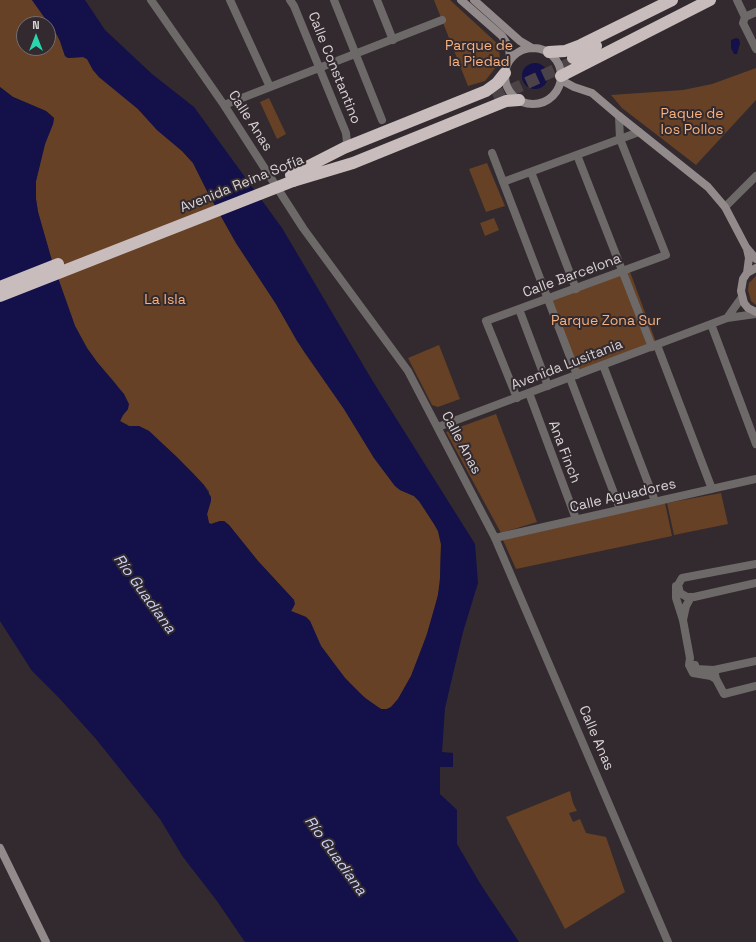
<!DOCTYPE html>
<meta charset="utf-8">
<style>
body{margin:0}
#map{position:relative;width:756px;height:942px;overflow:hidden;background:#322a2e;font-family:"Space Grotesk",sans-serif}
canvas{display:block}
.north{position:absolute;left:16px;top:16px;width:40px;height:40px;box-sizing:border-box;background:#322a2e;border:1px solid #746e71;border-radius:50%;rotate:0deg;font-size:11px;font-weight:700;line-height:16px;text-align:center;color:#d8d3d6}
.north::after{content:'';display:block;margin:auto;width:14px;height:18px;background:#28d5ad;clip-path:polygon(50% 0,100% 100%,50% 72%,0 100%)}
</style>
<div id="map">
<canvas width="756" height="942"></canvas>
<div class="north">N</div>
</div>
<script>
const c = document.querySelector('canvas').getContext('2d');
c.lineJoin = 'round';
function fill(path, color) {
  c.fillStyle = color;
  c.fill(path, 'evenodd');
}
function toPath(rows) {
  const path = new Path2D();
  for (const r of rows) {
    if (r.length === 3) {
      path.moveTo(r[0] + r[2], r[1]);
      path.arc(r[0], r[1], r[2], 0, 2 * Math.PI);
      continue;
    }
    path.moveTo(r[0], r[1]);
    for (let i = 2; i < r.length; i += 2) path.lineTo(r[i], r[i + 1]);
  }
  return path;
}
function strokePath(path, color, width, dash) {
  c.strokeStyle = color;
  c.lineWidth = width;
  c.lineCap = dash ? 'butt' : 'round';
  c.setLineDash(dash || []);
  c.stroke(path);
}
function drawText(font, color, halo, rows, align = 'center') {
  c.font = font + ' "Space Grotesk",sans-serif';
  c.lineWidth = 4;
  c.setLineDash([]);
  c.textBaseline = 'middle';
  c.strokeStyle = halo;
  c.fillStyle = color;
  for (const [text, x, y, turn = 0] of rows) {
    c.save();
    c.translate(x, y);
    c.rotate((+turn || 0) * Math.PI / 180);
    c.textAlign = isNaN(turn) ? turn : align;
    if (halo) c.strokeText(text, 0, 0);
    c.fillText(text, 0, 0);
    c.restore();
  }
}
const green = toPath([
 [0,0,32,0,57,35,60,41,65,56,68,58,83,57,87,59,93,70,99,77,138,109,157,130,182,151,193,163,209,195,236,243,276,304,304,352,344,409,374,458,395,486,400,490,414,496,419,501,434,524,438,531,441,544,440,585,436,604,423,647,411,676,398,699,391,707,387,709,381,709,376,706,359,693,345,678,321,646,310,621,306,617,291,611,294,606,294,600,258,561,229,525,224,521,220,521,211,524,209,523,207,514,209,507,209,491,193,473,149,431,139,426,129,426,120,421,123,415,128,409,116,384,97,362,87,348,75,326,52,261,38,212,36,199,36,181,45,144,53,124,54,118,46,111,13,97,0,87],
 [24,24,48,24,48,48,24,48],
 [434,0,450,0,499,45,500,62,485,81,468,86],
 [756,68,756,100,696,165,622,108,611,95,683,90,712,84],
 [269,98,286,134,277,139,260,102],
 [487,163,505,206,486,212,469,169],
 [494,218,499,230,485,236,480,223],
 [629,269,657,345,577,375,548,299],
 [756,276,756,305,751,301,748,290,749,283],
 [439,345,460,399,438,407,432,405,408,358],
 [496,414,537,522,501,533,446,432],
 [721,493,728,524,674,535,667,503],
 [665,503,672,536,516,569,503,540],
 [570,791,573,803,577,811,569,813,573,822,580,819,586,833,606,837,625,892,565,929,506,817]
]);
const water = toPath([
 [32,0,85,0,105,30,152,74,194,107,282,228,372,380,475,544,478,583,463,632,445,708,442,752,453,753,453,767,440,767,440,794,457,810,457,844,481,885,519,942,245,942,217,901,183,857,160,819,96,739,60,699,32,671,0,621,0,87,13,97,46,111,54,118,53,124,45,144,36,181,36,199,38,212,52,261,75,326,87,348,97,362,124,394,129,404,128,409,123,415,120,421,129,426,139,426,149,431,178,458,204,485,211,497,211,501,207,514,209,523,211,524,220,521,224,521,229,525,258,561,294,600,295,604,291,611,306,617,310,621,321,646,345,678,365,698,381,709,387,709,391,707,398,699,411,676,427,634,438,595,440,578,441,544,438,531,434,524,419,501,414,496,400,490,395,486,374,458,344,409,297,341,276,304,236,243,209,195,193,163,182,151,157,130,138,109,99,77,93,70,87,59,83,57,68,58,65,56,60,41,57,35],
 [736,38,739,39,740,43,737,54,734,54,731,48,731,40],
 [535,76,13]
]);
const highwayTunnel = toPath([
 [494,98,575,61]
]);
const street = toPath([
 [151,0,224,105,303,228,408,371,495,538,668,942],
 [230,0,270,87],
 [290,0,294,6,346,133,347,142,344,148],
 [334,0,382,120],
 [377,0,393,40],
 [737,0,745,17],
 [756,12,745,17,743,23,756,49],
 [224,105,442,20],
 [492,153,577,375],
 [577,155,652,347],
 [531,172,576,289],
 [503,182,639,132],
 [725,207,756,176],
 [519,309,548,386],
 [727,318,742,297],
 [711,324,756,444],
 [657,345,712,489],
 [603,365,655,501],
 [570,378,620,509],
 [529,393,576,519],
 [517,398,486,321,666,255,620,139,619,116],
 [438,427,727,318,756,314],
 [495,538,756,479],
 [756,564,682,578,678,585,680,593,687,597,694,597,756,583],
 [676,586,676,598,683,620,690,658,689,665,693,673,711,676,716,679],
 [683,620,686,606,691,597],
 [695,665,696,669,714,670,756,661],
 [715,674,716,679,724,694,756,686]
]);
const secondary = toPath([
 [461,0,502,36,509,47,510,59],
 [474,0,520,41,532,48],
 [533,76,28],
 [561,80,574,87,592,93,619,116,708,187,725,207,746,247,756,259],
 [747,249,749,258,747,273],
 [756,268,747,273,743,279,741,291,744,303,748,308,756,312],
 [0,848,46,942]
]);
const highway = toPath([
 [549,52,565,51,581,45,672,0],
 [573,58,596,46],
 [561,76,710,0],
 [291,175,344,148,486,91,497,83,505,73],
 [293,181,353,163,506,101,519,100]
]);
const highwayBridge = toPath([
 [0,287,58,264],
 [0,296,293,181]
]);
const parkNames = [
 ["Parque de",479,46],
 ["la Piedad",479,62],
 ["Paque de",692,114],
 ["los Pollos",692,130],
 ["La Isla",165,300],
 ["Parque Zona Sur",606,321]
];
const streetNames = [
 ["Calle Constantino",334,68,68],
 ["Calle Anas",250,121,57],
 ["Avenida Reina Sofía",242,184,-22],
 ["Calle Barcelona",572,276,-20],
 ["Avenida Lusitania",567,365,-21],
 ["Calle Anas",461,443,62],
 ["Ana Finch",564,452,69],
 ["Calle Aguadores",623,496,-13],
 ["Calle Anas",596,738,67]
];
const waterNames = [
 ["Río Guadiana",144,594,54],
 ["Río Guadiana",335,856,54]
];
fill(green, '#664125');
fill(water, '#13104a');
strokePath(highwayTunnel, '#4b4347', 12, [12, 6]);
strokePath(street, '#6e6969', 8);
strokePath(secondary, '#938b8b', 8);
strokePath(highway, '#c8bdbc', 12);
strokePath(highwayBridge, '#c8bdbc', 12);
drawText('14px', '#f8b17f', '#322a2e', parkNames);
drawText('14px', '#d8d3d6', '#322a2e', streetNames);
drawText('italic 15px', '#c9d0f5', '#322a2e', waterNames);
</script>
